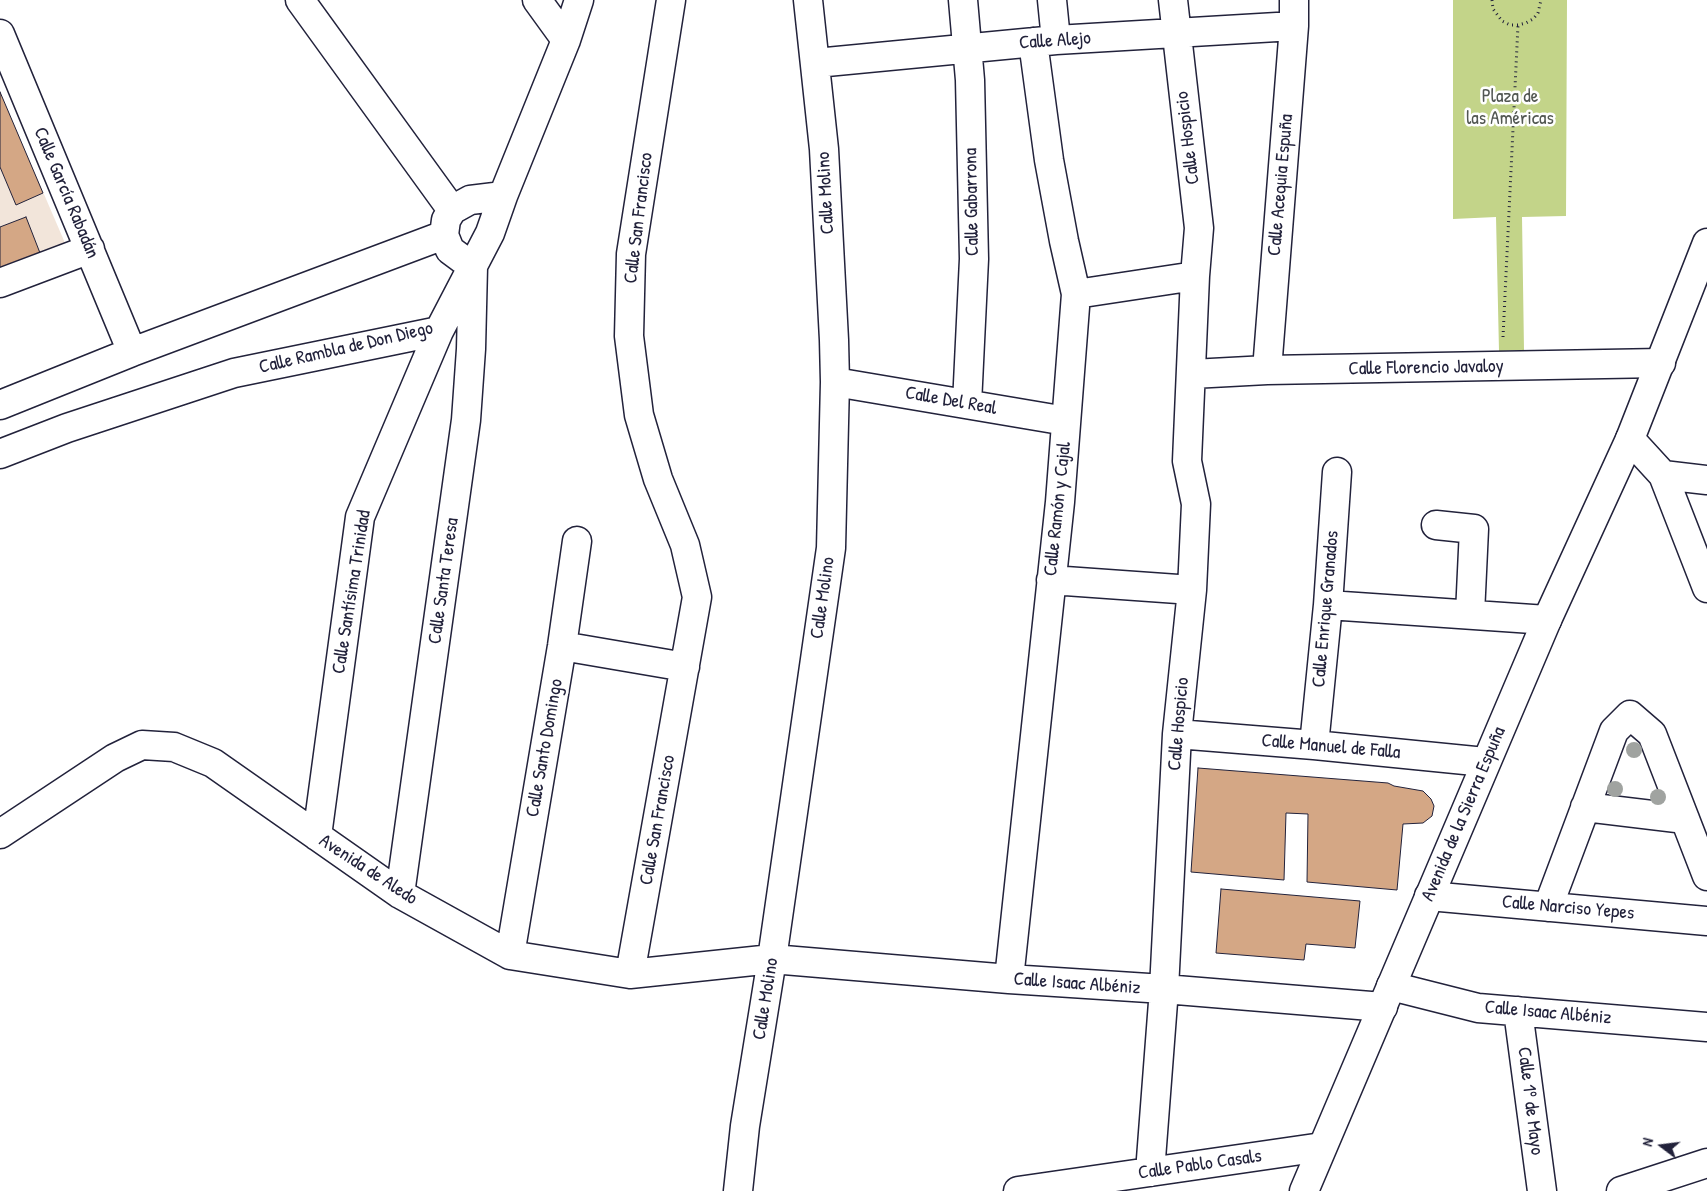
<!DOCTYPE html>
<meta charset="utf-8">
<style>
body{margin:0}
#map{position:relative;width:1707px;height:1191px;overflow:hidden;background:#fff;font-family:"Patrick Hand",sans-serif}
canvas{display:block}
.north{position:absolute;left:1637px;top:1121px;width:50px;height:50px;-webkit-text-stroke:4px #fff;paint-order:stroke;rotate:285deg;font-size:14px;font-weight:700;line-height:20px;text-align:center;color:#22223b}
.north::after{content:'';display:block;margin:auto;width:18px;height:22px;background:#22223b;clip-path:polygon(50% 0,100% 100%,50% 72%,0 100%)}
</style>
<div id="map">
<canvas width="1707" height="1191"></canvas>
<div class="north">N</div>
</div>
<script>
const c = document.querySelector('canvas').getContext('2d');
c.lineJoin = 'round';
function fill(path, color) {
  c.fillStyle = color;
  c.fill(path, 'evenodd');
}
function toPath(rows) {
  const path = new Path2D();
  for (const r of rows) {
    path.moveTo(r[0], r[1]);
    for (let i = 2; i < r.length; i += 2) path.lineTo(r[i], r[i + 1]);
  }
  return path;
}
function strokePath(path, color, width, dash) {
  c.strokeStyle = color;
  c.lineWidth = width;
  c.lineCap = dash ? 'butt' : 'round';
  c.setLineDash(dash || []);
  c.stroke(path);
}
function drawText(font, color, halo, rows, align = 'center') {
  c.font = font + ' "Patrick Hand",sans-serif';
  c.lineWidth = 5;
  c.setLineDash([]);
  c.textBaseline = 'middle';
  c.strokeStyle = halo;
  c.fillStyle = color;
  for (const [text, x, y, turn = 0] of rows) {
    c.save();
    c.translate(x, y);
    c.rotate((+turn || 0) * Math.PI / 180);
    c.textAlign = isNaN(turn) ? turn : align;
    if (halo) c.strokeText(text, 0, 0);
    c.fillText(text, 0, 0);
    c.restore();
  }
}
const built = toPath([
 [0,92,65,243,0,268]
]);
const green = toPath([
 [1453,0,1567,0,1566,216,1522,217,1524,350,1499,351,1496,217,1453,219]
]);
const building = toPath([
 [0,92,43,193,16,205,0,167,0,92],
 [26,217,40,253,0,268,0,227,26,217],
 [1198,768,1388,783,1394,786,1423,791,1431,799,1434,806,1432,816,1423,823,1403,824,1397,890,1307,882,1308,814,1286,813,1284,880,1191,872,1198,768],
 [1221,889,1360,901,1355,948,1306,944,1304,960,1216,953,1221,889]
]);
const path = toPath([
 [1492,0,1493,9,1502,21,1510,25,1518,25,1526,23,1533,19,1538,13,1541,0],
 [1503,337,1518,25]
]);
const street = toPath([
 [300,0,452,210],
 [537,0,566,40],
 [963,0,970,80,974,259,967,404],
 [1052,0,1056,40],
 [0,34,132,352],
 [816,63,1056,40,1294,26],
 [0,283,90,249],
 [1076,294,1195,276],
 [1267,370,1294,26,1294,0],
 [1192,374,1267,370,1661,363],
 [835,382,1066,421],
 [0,405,132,352,444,235],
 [1630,439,1663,475,1707,480],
 [0,454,67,428,234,373,439,331],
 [1663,475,1707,588],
 [1436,525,1474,529,1470,614],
 [1051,580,1192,590],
 [1328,605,1547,620],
 [562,646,685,667],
 [1177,734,1314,745,1485,762],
 [1314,745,1328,605,1337,472],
 [1585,807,1685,819],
 [0,834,115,758,142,745,174,747,213,763,400,894,510,955,630,974,772,959,1009,979,1164,989,1383,1007],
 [317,836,360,517,439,331,490,233,503,196,566,40,579,0],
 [400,894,466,420,471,349,473,267,450,250,444,235,446,220,452,210,470,200,503,196],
 [1429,896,1707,921],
 [1548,907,1614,731,1630,715,1652,734,1707,876],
 [510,955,562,646,577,541],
 [630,974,697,597,685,545,658,479,639,415,629,336,631,254,671,0],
 [1009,979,1060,502,1076,294,1064,241,1049,160,1033,42],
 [1391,986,1478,1008,1707,1027],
 [1518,1011,1542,1191],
 [1150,1172,1164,989,1177,734,1192,590,1196,504,1187,461,1195,276,1199,228,1173,0],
 [738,1191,745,1126,772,959,831,548,835,382,834,340,824,149,808,0],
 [1018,1191,1322,1147],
 [1621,1191,1707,1163]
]);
const primary = toPath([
 [1304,1191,1547,620,1630,439,1707,243]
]);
const trees = [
 [1634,750],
 [1615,789],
 [1658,797]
];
const streetNames = [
 ["Calle Alejo",1055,41,-4],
 ["Calle Hospicio",1188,138,-97],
 ["Calle Acequia Espuña",1281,185,-85],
 ["Calle García Rabadán",66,193,67],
 ["Calle Molino",826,193,-93],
 ["Calle Gabarrona",972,202,-91],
 ["Calle San Francisco",639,218,-83],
 ["Calle Rambla de Don Diego",346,348,-13],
 ["Calle Florencio Javaloy",1426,368,-1],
 ["Calle Del Real",951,401,10],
 ["Calle Ramón y Cajal",1058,509,-84],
 ["Calle Santa Teresa",444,581,-82],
 ["Calle Santísima Trinidad",352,592,-81],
 ["Calle Molino",823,598,-82],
 ["Calle Enrique Granados",1326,609,-85],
 ["Calle Hospicio",1179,724,-85],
 ["Calle Manuel de Falla",1331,747,5],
 ["Calle Santo Domingo",545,748,-80],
 ["Avenida de la Sierra Espuña",1464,814,-67],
 ["Calle San Francisco",658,820,-80],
 ["Avenida de Aledo",368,870,33],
 ["Calle Narciso Yepes",1568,908,5],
 ["Calle Isaac Albéniz",1077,984,4],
 ["Calle Molino",766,999,-81],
 ["Calle Isaac Albéniz",1548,1013,5],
 ["Calle 1º de Mayo",1530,1101,83],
 ["Calle Pablo Casals",1200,1165,-8]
];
const parkNames = [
 ["Plaza de",1510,97],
 ["las Américas",1510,119]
];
fill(built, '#f2e5da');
fill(green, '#c3d489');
fill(building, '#d4a785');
strokePath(building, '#22223b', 1);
strokePath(street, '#22223b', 31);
strokePath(primary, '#22223b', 31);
strokePath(path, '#22223b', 3, [1, 4]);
strokePath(street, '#fff', 28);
strokePath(primary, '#fff', 28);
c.fillStyle = '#a0a3a0';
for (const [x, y] of trees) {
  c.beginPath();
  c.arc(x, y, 8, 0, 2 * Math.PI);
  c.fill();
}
drawText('19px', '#22223b', '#fff', streetNames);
drawText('19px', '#525752', '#fff', parkNames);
</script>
